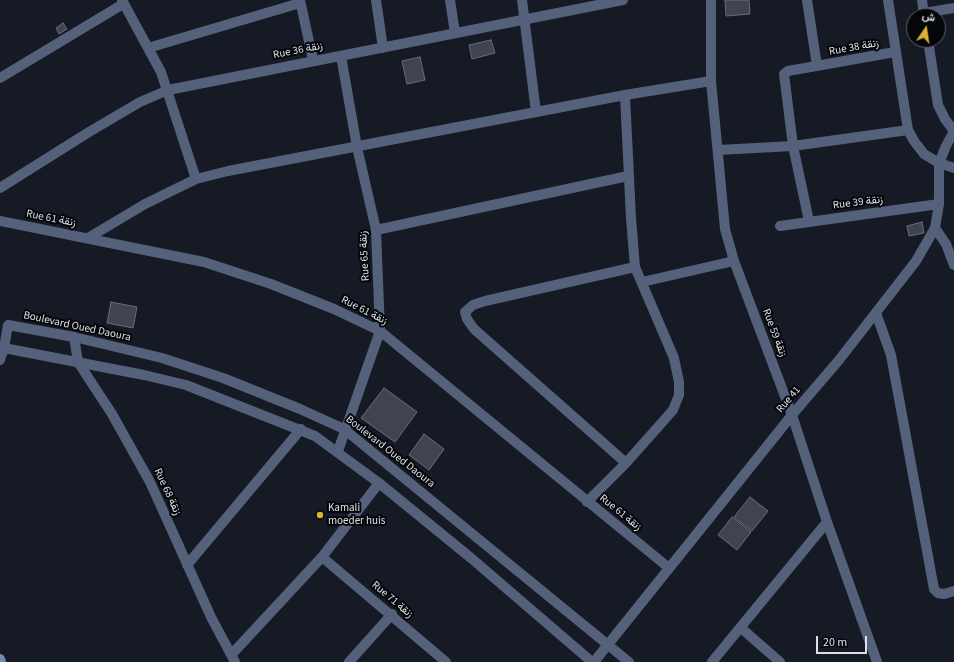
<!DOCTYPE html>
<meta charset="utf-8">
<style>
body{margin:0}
#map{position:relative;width:954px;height:662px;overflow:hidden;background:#161a25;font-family:"Source Sans 3",Vazirmatn,sans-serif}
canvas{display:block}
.north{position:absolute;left:906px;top:8px;width:40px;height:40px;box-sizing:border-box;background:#040609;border:1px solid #5a5d62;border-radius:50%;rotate:13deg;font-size:11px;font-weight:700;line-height:16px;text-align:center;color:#dce0e7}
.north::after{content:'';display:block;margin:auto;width:14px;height:18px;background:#dfb034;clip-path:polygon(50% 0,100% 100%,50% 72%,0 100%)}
.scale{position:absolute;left:816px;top:636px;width:51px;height:18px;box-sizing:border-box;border:2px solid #dce0e7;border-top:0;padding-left:5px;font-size:12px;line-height:14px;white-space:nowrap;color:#dce0e7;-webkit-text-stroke:3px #040609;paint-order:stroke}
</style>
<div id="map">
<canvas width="954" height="662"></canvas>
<div class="north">ش</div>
<div class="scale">20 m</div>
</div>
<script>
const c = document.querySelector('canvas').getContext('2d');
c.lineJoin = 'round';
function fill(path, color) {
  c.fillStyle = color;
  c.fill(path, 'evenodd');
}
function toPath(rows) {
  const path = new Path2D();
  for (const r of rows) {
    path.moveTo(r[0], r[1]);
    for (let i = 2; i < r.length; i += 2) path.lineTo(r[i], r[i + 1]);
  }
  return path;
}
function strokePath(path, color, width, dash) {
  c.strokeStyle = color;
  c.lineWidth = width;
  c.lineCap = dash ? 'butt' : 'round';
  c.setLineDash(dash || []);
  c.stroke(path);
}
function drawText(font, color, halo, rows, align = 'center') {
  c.font = font + ' "Source Sans 3",Vazirmatn,sans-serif';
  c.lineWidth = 4;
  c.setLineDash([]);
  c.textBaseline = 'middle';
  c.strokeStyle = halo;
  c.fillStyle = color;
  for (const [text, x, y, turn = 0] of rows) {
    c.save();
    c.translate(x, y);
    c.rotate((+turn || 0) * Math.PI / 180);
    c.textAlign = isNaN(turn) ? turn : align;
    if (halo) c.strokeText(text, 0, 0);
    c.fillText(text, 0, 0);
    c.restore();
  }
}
const building = toPath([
 [725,0,749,0,750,14,726,16,725,0],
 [63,23,67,29,59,34,56,28,63,23],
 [491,40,495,53,472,59,469,45,491,40],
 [420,57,425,80,407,84,402,61,420,57],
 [922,222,924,233,909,236,907,226,922,222],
 [111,302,137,307,133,328,107,323,111,302],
 [384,388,417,412,395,442,361,418,384,388],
 [424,434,444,449,429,470,409,455,424,434],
 [750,497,768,511,752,531,734,517,750,497],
 [732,517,751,532,737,550,718,535,732,517]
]);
const pedestrian = toPath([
 [924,13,954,8]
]);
const minor = toPath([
 [122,0,161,72,196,179],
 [300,0,313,60],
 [376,0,383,48],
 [450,0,455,33],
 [522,0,536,112],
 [711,0,711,81,725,229,734,261,792,415,827,522,877,662],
 [807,0,817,66],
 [148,48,300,3],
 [0,78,123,4],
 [718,150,793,146,908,130],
 [0,188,89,132,140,102,168,90,623,0],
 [0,221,204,262,271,284,334,309,380,331,669,568],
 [809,221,793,146,784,74,788,71,895,52],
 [780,226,939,204],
 [935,228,946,244,954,265],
 [376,230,628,176],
 [88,238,145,204,196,179,228,171,625,95,711,81],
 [642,282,734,261],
 [876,313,891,355,934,589,938,593,944,594,954,591],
 [74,337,78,362,112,414,150,482,211,617,235,662],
 [338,451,380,331,376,230,357,147,341,56],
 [626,463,474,329,467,319,465,312,473,305,485,301,635,267],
 [587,502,626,463,673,410,679,395,679,382,674,358,635,267,631,218,625,95],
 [322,557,446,662],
 [187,565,301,429],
 [741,628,780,662],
 [232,654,322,557,379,483],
 [349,662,392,614],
 [712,662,827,522]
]);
const tertiary = toPath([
 [888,0,908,130,914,141,924,154,939,163,954,168],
 [922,0,924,16],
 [928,40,938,105,945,119,954,131],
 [4,348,144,375,186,385,315,436,379,483,471,558,592,662],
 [0,360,4,348,8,325,74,337,162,358,223,378,300,409,344,429,629,662],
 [594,662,792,415,839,360,916,261,935,228,939,204,939,163,946,146,954,131]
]);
const secondary = toPath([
 [0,659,1,662]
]);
const markers = [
 [320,515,4,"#dfb034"]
];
const streetNames = [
 ["Rue 38 زنقة",854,48,-10],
 ["Rue 36 زنقة",298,51,-11],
 ["Rue 39 زنقة",858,203,-7],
 ["Rue 61 زنقة",51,219,11],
 ["Rue 65 زنقة",365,256,-93],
 ["Rue 61 زنقة",364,311,27],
 ["Boulevard Oued Daoura",77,327,12],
 ["Rue 59 زنقة",774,333,69],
 ["Rue 41",789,400,-50],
 ["Boulevard Oued Daoura",390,452,38],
 ["Rue 68 زنقة",167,492,65],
 ["Rue 61 زنقة",620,513,39],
 ["Rue 71 زنقة",392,600,40]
];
const poiNames = [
 ["Kamali",328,509],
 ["moeder huis",328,522]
];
fill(building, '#3f4450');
strokePath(building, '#676d7a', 1);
strokePath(pedestrian, '#55607b', 10);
strokePath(minor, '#55607b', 10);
strokePath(tertiary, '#55607b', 10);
strokePath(secondary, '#7688b4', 10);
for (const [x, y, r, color] of markers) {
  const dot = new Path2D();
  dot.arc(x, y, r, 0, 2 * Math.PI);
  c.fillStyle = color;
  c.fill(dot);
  strokePath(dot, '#040609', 1.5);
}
drawText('11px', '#dce0e7', '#040609', streetNames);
drawText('11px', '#dce0e7', '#040609', poiNames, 'left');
</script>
